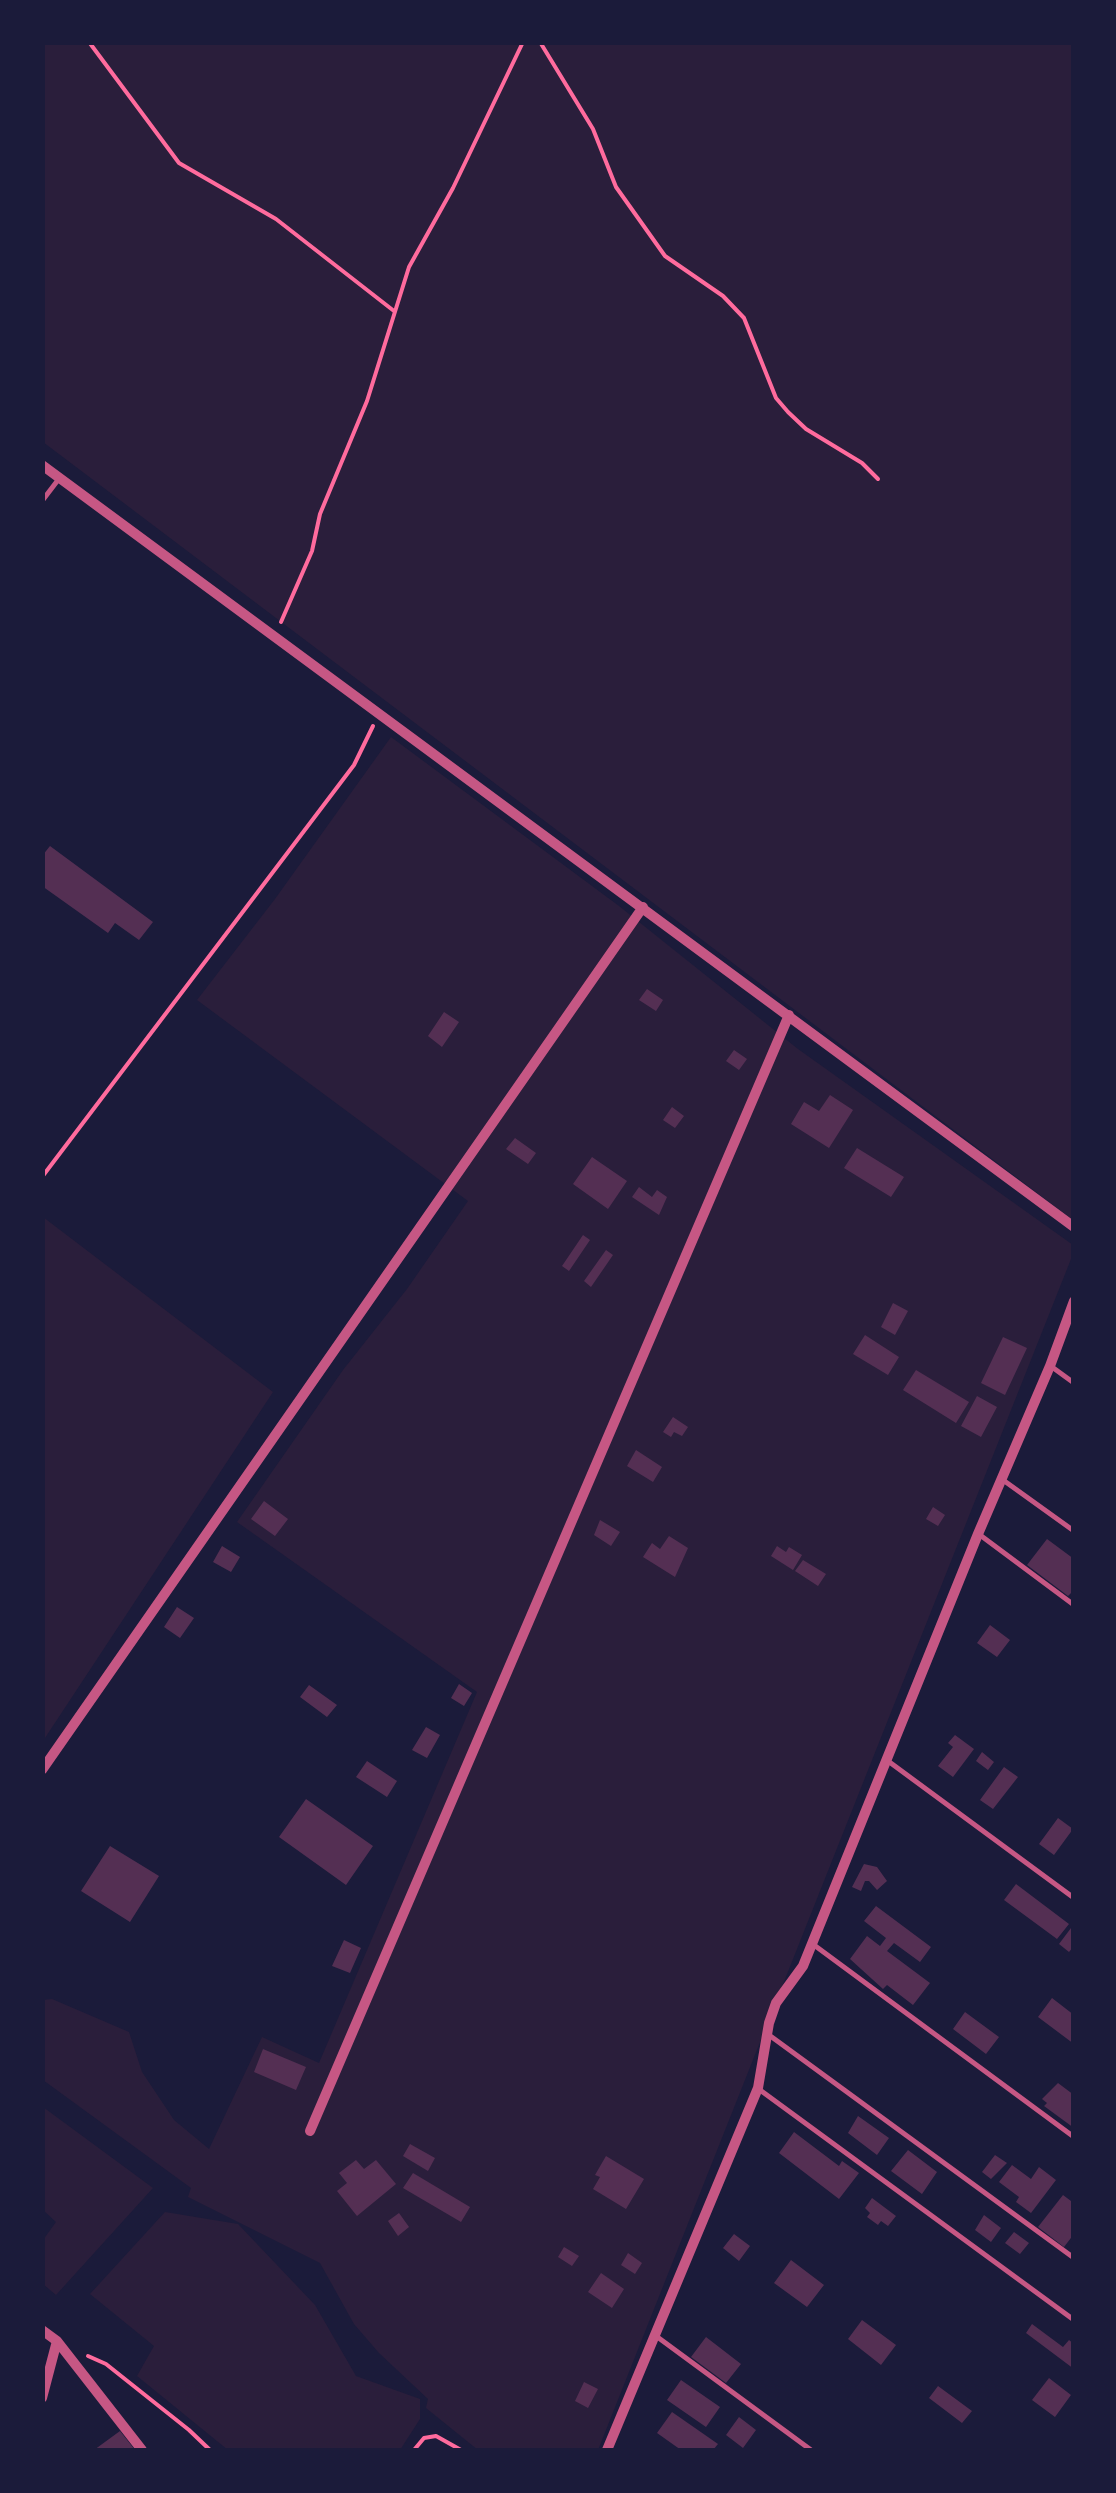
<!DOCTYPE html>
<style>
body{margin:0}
#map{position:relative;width:1116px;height:2493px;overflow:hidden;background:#1b1b3a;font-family:Spectral,serif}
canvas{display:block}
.frame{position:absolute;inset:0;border:45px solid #1b1b3a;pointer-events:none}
</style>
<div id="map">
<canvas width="1116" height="2493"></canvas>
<div class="frame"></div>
</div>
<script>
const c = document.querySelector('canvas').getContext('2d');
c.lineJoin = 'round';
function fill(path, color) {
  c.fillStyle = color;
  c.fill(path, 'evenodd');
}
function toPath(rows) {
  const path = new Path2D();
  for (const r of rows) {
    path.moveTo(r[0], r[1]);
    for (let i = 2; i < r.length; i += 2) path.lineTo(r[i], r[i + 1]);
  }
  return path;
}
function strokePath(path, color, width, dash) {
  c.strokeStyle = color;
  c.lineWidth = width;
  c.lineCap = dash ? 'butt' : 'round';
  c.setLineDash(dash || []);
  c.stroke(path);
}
const green = toPath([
 [42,43,1073,43,1073,1220,43,442],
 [391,737,619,906,798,1049,1073,1245,1073,1254,598,2450,478,2450,426,2408,428,2399,379,2353,354,2324,320,2263,188,2197,191,2188,43,2080,43,2000,52,1999,129,2032,142,2072,174,2120,209,2149,262,2037,319,2063,477,1692,237,1522,343,1370,407,1289,468,1201,197,1000,275,899],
 [43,1217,273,1392,43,1741],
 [43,2107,153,2188,56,2295,43,2284,43,2240,56,2222,43,2210],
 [165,2212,238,2224,315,2305,356,2376,420,2399,420,2419,400,2450,228,2450,137,2376,154,2346,90,2294]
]);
const building = toPath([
 [50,846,153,922,139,940,115,923,108,933,42,886,42,856],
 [647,989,663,1000,656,1011,639,1000],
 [444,1012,459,1022,442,1047,428,1036],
 [734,1050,747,1059,739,1070,726,1061],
 [830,1095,853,1110,829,1148,791,1124,804,1102,819,1111],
 [672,1107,684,1116,675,1128,663,1120],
 [515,1138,536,1153,528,1164,506,1149],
 [857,1148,904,1177,891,1197,844,1168],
 [592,1157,627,1181,608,1209,573,1184],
 [639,1187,652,1197,657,1190,667,1197,659,1215,632,1197],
 [583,1235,590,1240,569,1271,562,1266],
 [606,1250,613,1255,591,1287,584,1281],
 [893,1303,908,1311,895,1335,881,1327],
 [865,1335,899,1357,888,1375,853,1354],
 [1003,1337,1027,1348,1005,1395,981,1383],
 [916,1370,969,1402,956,1423,903,1390],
 [977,1396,997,1407,981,1437,961,1426],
 [673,1417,688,1427,682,1436,674,1432,671,1437,663,1432],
 [636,1450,662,1467,653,1482,627,1466],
 [264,1501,288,1519,275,1536,251,1519],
 [933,1507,945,1515,938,1526,926,1519],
 [600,1520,620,1532,611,1546,594,1535],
 [669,1536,688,1548,675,1577,643,1557,652,1543,660,1549],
 [1047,1539,1074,1559,1074,1590,1068,1596,1027,1565],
 [222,1546,240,1557,231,1572,213,1562],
 [777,1546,786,1552,789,1547,802,1555,793,1570,771,1556],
 [803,1560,826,1574,818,1586,795,1571],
 [177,1607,194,1618,180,1638,164,1627],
 [990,1625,1010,1640,997,1657,977,1643],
 [459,1684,472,1693,464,1706,451,1698],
 [309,1685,337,1705,327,1717,300,1697],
 [426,1727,440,1735,427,1758,412,1750],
 [955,1735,974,1749,953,1777,938,1766,953,1747,948,1743],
 [982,1752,994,1762,988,1770,976,1761],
 [367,1761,397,1781,387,1797,356,1777],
 [1004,1767,1018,1777,993,1809,980,1800],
 [306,1799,373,1846,346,1885,279,1837],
 [1058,1818,1073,1829,1054,1855,1039,1844],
 [110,1846,159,1876,130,1922,81,1891],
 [864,1864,877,1867,887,1881,877,1890,869,1881,865,1881,861,1891,852,1887],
 [1016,1884,1069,1924,1057,1939,1004,1900],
 [876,1906,931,1947,920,1962,894,1943,887,1951,930,1983,913,2005,887,1985,883,1989,850,1959,867,1936,880,1946,886,1938,864,1921],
 [1074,1924,1074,1946,1069,1952,1059,1944],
 [344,1940,361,1948,350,1973,332,1966],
 [1052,1998,1074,2015,1074,2044,1038,2017],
 [965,2012,999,2037,986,2054,953,2029],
 [263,2049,306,2067,296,2090,254,2072],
 [1058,2083,1074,2095,1074,2128,1044,2106,1047,2103,1042,2099],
 [858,2116,889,2138,877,2155,848,2133],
 [794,2132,839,2166,842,2161,859,2173,839,2199,779,2153],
 [410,2144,435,2158,428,2171,403,2156],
 [908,2150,937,2172,922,2194,891,2171],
 [995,2155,1007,2163,991,2179,982,2172],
 [606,2156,644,2179,626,2209,593,2189,600,2177,595,2175],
 [356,2160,364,2169,376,2160,396,2184,357,2216,337,2191,347,2183,339,2173],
 [1012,2165,1031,2179,1039,2167,1056,2180,1031,2213,1016,2202,1019,2197,999,2182],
 [413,2173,470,2207,461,2222,403,2188],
 [1063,2195,1071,2201,1074,2198,1074,2234,1064,2247,1038,2227],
 [872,2198,896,2216,888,2226,881,2221,878,2225,867,2217,870,2213,865,2208],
 [399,2213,409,2227,398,2236,388,2221],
 [984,2215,1001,2228,991,2242,975,2230],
 [1014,2232,1029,2243,1020,2254,1005,2243],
 [734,2234,750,2246,739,2261,723,2248],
 [564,2247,579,2256,572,2266,558,2257],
 [628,2253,642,2263,635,2274,621,2265],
 [791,2260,824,2285,807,2307,774,2283],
 [601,2273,624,2289,612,2308,588,2292],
 [862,2320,896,2345,881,2365,848,2339],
 [1032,2324,1063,2347,1069,2340,1074,2344,1074,2369,1026,2333],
 [706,2337,741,2364,726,2383,691,2357],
 [1049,2378,1071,2395,1055,2417,1032,2400],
 [681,2380,720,2407,706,2427,667,2400],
 [584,2382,598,2389,588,2408,575,2401],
 [938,2386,972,2411,962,2423,929,2398],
 [672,2412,718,2444,713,2450,681,2450,657,2433],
 [739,2417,756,2430,743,2448,726,2435],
 [120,2431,135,2450,94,2450]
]);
const path = toPath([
 [89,42,179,163,276,219,394,311],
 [540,42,593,129,616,187,665,256,723,296,744,318,776,398,788,412,806,429,862,463,878,479],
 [281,622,312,551,320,514,367,401,409,267,453,188,523,42],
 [42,1177,354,765,373,726],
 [88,2356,106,2364,189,2430,210,2450],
 [414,2450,424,2438,436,2436,461,2450]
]);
const service = toPath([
 [42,501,58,480],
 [1052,1367,1074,1383],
 [1003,1480,1074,1531],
 [980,1535,1074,1605],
 [888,1761,1074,1898],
 [814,1945,1074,2137],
 [769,2035,1074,2258],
 [760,2090,1074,2320],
 [656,2336,811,2450]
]);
const minor = toPath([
 [42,465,1074,1227],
 [42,1770,643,907],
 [310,2131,789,1015],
 [42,2330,57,2341,142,2450],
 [42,2398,57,2341],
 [607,2450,758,2088,769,2023,776,2003,803,1966,978,1534,1050,1366,1074,1301]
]);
fill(green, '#2a1e3b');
fill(building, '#542f53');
strokePath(path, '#ff6b9d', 4);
strokePath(service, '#c65784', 5);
strokePath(minor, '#c65784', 10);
</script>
